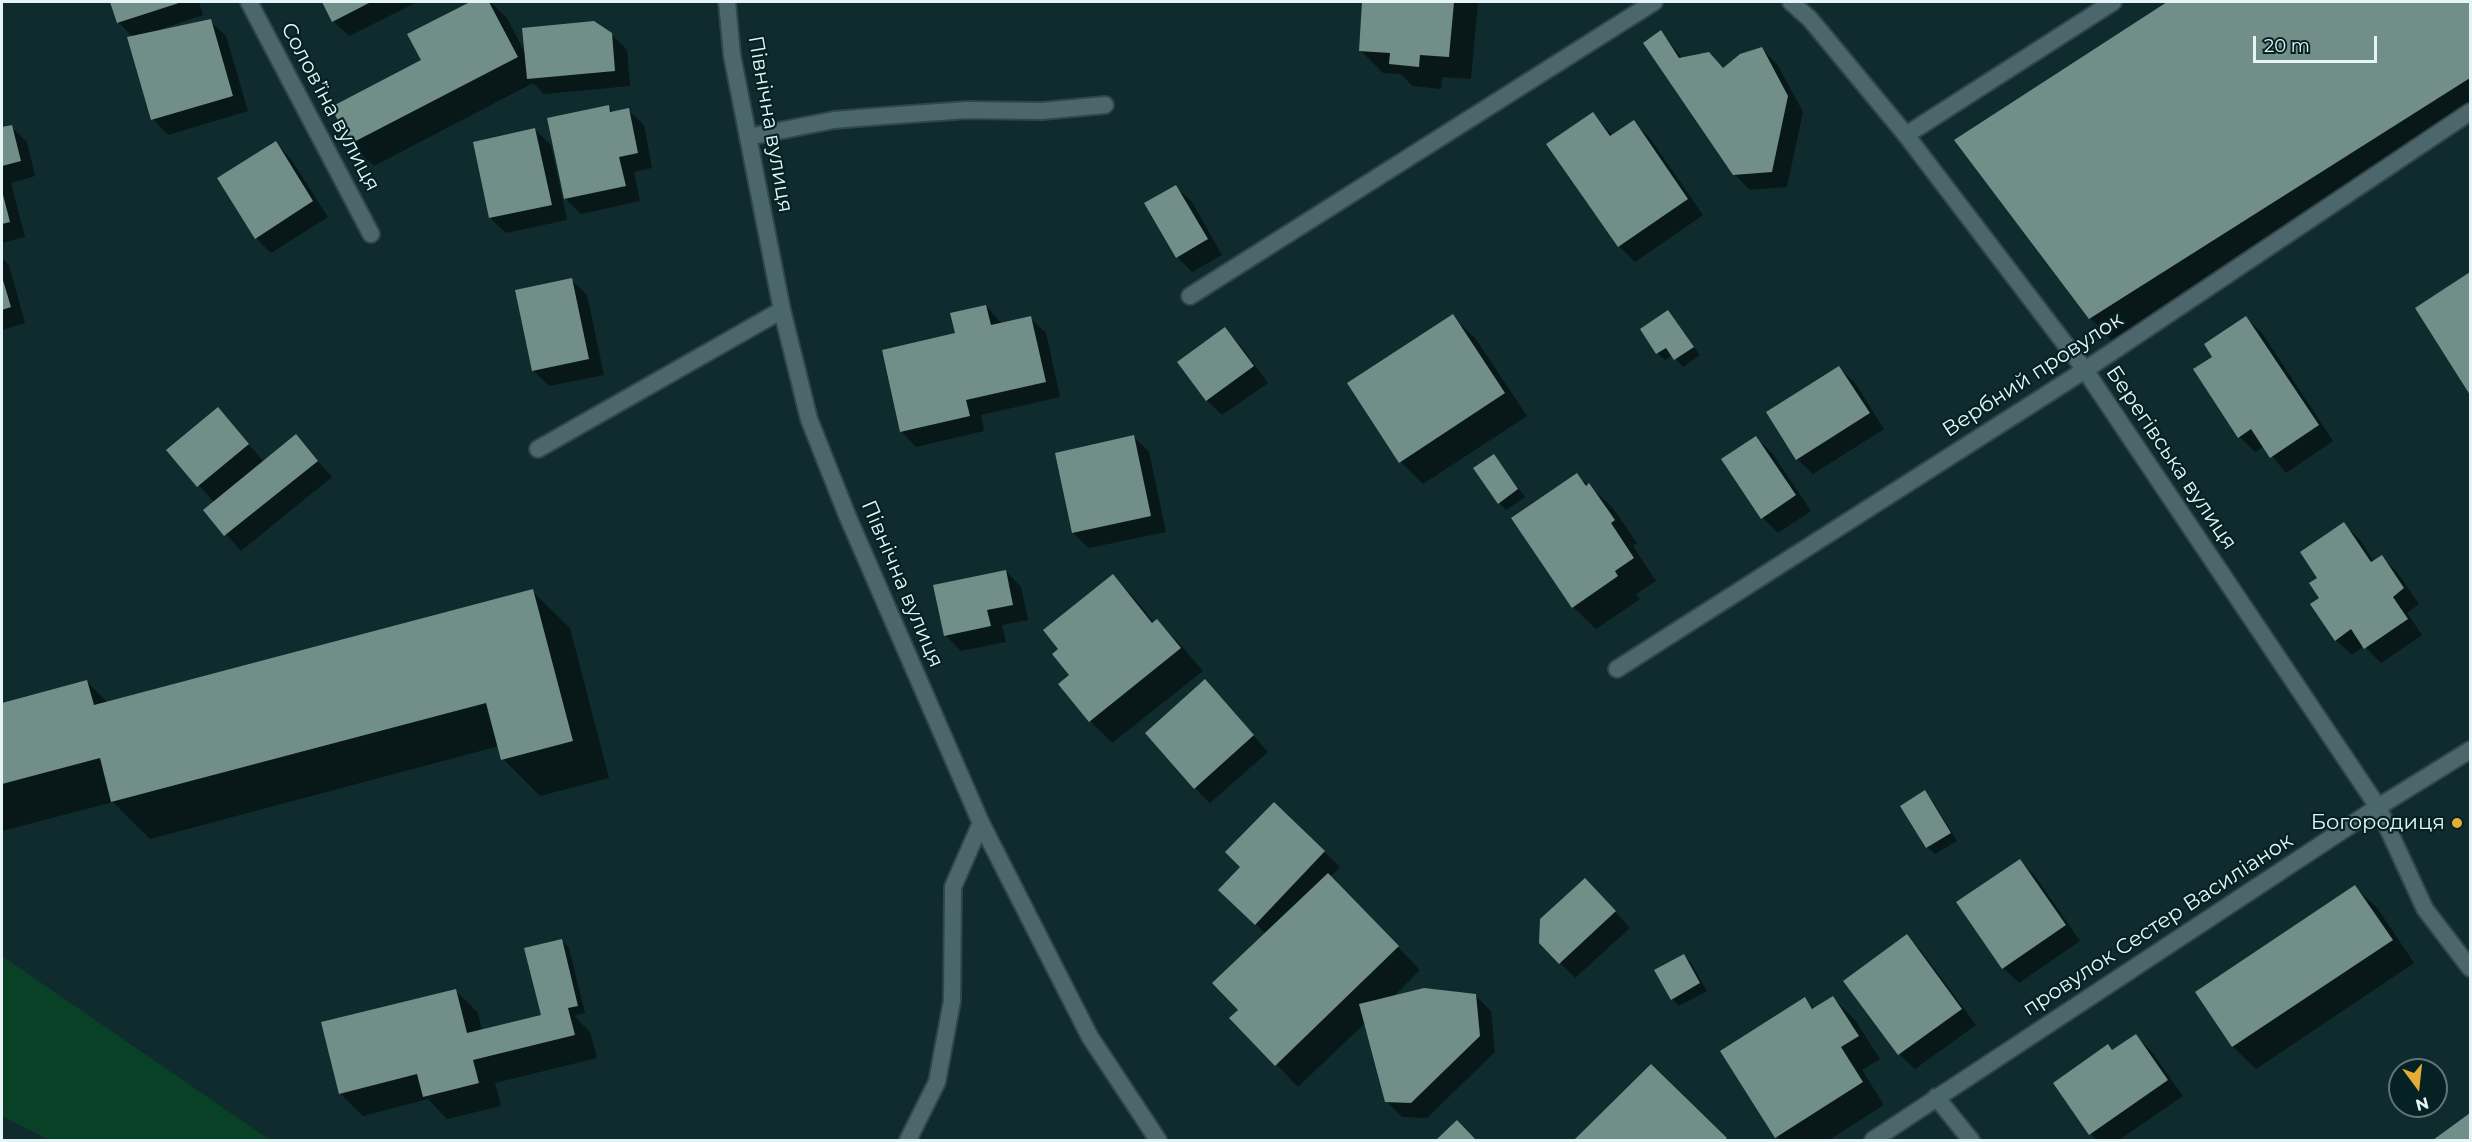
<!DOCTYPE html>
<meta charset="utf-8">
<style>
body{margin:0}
#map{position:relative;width:2472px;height:1142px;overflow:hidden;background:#0f2b2e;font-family:Montserrat,sans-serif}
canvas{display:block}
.frame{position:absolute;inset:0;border:3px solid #e5f5f7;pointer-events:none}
.north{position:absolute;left:2388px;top:1058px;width:60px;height:60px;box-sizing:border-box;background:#052124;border:2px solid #5f7678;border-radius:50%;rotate:165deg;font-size:16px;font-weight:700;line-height:24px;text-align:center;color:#e5f5f7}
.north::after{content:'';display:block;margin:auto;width:21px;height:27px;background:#e5ad35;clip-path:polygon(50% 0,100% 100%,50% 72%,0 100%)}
.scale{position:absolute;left:2253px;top:36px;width:124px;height:27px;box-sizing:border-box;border:3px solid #e5f5f7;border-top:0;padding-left:8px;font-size:18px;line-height:21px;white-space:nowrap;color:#e5f5f7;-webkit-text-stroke:4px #052124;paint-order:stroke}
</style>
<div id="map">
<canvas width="2472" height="1142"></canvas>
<div class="frame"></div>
<div class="north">N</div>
<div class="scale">20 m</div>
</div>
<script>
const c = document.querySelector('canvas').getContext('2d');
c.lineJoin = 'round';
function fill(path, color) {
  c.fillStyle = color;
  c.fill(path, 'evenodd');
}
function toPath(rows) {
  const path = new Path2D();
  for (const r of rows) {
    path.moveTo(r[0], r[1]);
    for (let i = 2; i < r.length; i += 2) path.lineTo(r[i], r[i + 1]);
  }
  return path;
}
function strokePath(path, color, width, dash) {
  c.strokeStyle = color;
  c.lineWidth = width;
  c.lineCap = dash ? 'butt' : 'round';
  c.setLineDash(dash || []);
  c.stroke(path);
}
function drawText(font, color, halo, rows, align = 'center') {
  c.font = font + ' Montserrat,sans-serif';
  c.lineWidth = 4.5;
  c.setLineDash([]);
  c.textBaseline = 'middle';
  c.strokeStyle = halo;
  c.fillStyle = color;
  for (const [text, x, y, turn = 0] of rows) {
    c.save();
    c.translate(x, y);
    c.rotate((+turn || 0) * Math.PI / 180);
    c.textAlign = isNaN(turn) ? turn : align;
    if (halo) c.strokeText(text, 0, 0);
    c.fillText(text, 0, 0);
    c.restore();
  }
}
const green = toPath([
 [2,956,270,1140,49,1140,2,1116]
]);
const shadow = toPath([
 [112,2,199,2,203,15,161,29,162,31,210,21,226,36,248,111,168,135,153,119,133,37,118,22],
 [323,2,417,2,349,36,333,21],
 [473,2,490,2,507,18,526,55,611,34,627,50,630,86,544,94,533,83,374,166,351,144,333,108,423,61,409,35],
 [1364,2,1478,2,1471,79,1442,77,1441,89,1413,86,1400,74,1383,73,1360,50],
 [2170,2,2470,2,2470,114,2112,341,2090,318,1956,140],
 [1661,32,1683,59,1724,69,1762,49,1777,64,1803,112,1787,187,1750,190,1734,174],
 [608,106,614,113,628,110,644,125,652,168,634,172,640,201,581,214,565,198],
 [1593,114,1613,136,1633,122,1649,137,1703,215,1635,262,1619,246,1549,144],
 [11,127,27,142,35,176,11,183,25,237,2,243,2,129],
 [535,130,551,145,567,220,506,233,490,218],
 [276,143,291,159,328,217,271,253,256,238],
 [1176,187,1192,202,1222,255,1192,272,1177,257],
 [2,258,9,265,25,323,2,330],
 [2470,274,2470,392,2417,308],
 [571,280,587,295,604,375,549,386,533,370],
 [986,306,1002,324,1030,318,1046,333,1060,397,981,415,984,431,916,447,901,431,957,334],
 [1668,312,1700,355,1683,367,1673,355,1665,360,1657,353],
 [1452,316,1475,338,1527,416,1423,484,1401,462],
 [2246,318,2262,333,2333,441,2286,473,2264,446,2255,452,2240,437,2214,357],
 [1225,329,1240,345,1268,383,1222,415,1207,400],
 [1839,368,1855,383,1884,429,1813,474,1797,459],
 [218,409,264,462,296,436,332,477,241,551,205,510,214,502,168,451],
 [1134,437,1149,452,1166,532,1089,548,1073,533],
 [1756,438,1772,453,1811,511,1778,533,1763,518],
 [1494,456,1525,497,1506,510,1499,503],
 [1577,475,1612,507,1637,543,1633,546,1656,581,1636,594,1640,599,1596,629,1573,607],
 [2344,524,2360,540,2374,562,2381,557,2397,572,2419,604,2407,613,2422,635,2381,663,2364,646,2352,655,2336,640,2321,598,2319,578],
 [1006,571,1021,587,1028,620,1002,625,1006,642,961,651,945,635],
 [1113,576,1135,599,1154,623,1157,621,1179,643,1203,671,1112,743,1090,721,1071,675],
 [532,591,570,628,609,778,540,796,503,759,499,746,150,839,113,802,2,831,2,705,87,682,108,703],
 [1220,697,1268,752,1210,803,1195,788],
 [1924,792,1932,800,1957,841,1935,854,1927,847],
 [1274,804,1340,867,1330,877,1420,970,1392,998,1475,995,1491,1011,1495,1052,1427,1118,1402,1117,1386,1101,1365,1023,1298,1087,1276,1064,1240,1010,1266,934,1236,905,1242,867],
 [2020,861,2035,876,2080,941,2019,983,2003,968],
 [2355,887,2378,909,2414,963,2256,1069,2233,1047,2197,992],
 [1600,895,1630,928,1575,978,1540,942],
 [1907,936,1922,952,1976,1025,1915,1069,1899,1054],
 [561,940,569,948,585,1013,574,1016,590,1032,597,1058,495,1083,501,1106,447,1119,428,1099,363,1116,340,1093,455,990,478,1013,482,1031,542,1016],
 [1684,955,1691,963,1707,991,1679,1006,1672,999],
 [1833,998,1855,1020,1880,1059,1862,1070,1884,1105,1829,1140,1780,1140,1722,1051,1804,999,1815,1009],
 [2136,1036,2151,1051,2183,1096,2119,1140,2097,1140,2091,1134,2113,1051],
 [1651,1066,1727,1140,1576,1140],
 [2470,1115,2470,1140,2436,1140],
 [1457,1122,1475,1140,1438,1140]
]);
const building = toPath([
 [110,2,182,2,117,23],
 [322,2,371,2,332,22],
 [470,2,489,2,518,57,350,144,331,107,421,60,407,34],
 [1362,2,1454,2,1449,57,1420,55,1419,67,1389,64,1390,53,1359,51],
 [2167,2,2470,2,2470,78,2089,319,1954,140],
 [211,19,233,96,151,120,127,37],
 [594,21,612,33,615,71,527,79,522,28],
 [1661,30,1679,58,1709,52,1723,68,1740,54,1762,47,1788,96,1772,172,1733,175,1643,43],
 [609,105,610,112,629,108,638,153,619,157,626,186,564,199,547,118],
 [1593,112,1610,136,1634,120,1688,199,1618,247,1546,144],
 [12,125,21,161,2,166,2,127],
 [535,128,552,205,489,218,473,142],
 [276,141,313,201,255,239,217,178],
 [1176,185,1208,239,1176,258,1144,203],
 [2,191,10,222,2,224],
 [2470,272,2470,395,2415,308],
 [2,277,11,307,2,310],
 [572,278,589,359,532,371,515,290],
 [986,305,991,325,1031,316,1046,382,966,400,970,416,900,432,882,350,955,333,950,313],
 [1668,310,1694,347,1674,360,1666,348,1656,354,1640,329],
 [1453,314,1505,393,1399,463,1347,383],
 [2246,316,2319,425,2270,458,2251,429,2238,438,2193,369,2212,357,2204,344],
 [1225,327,1254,366,1206,401,1177,362],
 [1839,366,1870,413,1796,460,1766,412],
 [218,407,249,444,197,487,166,450],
 [296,434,318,461,224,536,203,510],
 [1134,435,1151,516,1072,533,1055,453],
 [1756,436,1796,495,1761,519,1721,459],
 [1494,454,1518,489,1498,504,1473,468],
 [1577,473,1586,486,1589,483,1615,520,1611,523,1634,558,1615,571,1618,576,1572,608,1511,518],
 [2344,522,2371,562,2382,555,2404,588,2393,597,2408,619,2364,649,2351,629,2335,641,2310,604,2319,598,2309,583,2317,578,2300,552],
 [1006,570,1013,605,987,610,991,626,944,636,933,585],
 [1113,574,1152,623,1157,619,1181,648,1089,722,1058,684,1069,675,1052,654,1058,649,1043,630],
 [533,589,573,741,501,760,486,703,111,802,100,758,2,784,2,703,87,680,94,705],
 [1205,679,1254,735,1194,789,1145,733],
 [1925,790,1951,833,1926,848,1900,806],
 [1274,802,1325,851,1255,925,1218,890,1240,867,1225,852],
 [2020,859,2066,925,2002,969,1956,902],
 [1328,873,1399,946,1275,1066,1229,1018,1238,1010,1212,983],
 [1585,878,1616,911,1559,964,1539,943,1540,919],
 [2355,885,2393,940,2232,1047,2195,992],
 [1907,934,1962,1009,1898,1055,1843,981],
 [562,939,578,1006,568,1008,575,1035,473,1060,479,1083,423,1097,417,1074,339,1094,321,1022,456,989,467,1033,541,1015,524,948],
 [1684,954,1700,983,1671,1000,1654,970],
 [1424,988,1476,994,1480,1036,1411,1103,1385,1102,1359,1004],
 [1833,996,1859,1036,1841,1047,1863,1082,1775,1138,1720,1051,1805,997,1812,1009],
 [2136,1034,2168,1080,2089,1135,2053,1083,2108,1044,2112,1050],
 [1651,1064,1727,1138,1725,1140,1574,1140],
 [2470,1113,2470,1140,2433,1140],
 [1457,1120,1476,1140,1436,1140]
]);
const service = toPath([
 [748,137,834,120,883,116,967,110,1042,111,1105,105],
 [1190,296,1654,2],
 [538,449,782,310]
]);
const minor = toPath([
 [249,2,371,234],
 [1791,2,1810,19,1906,135,2085,370,2378,807,2425,909,2470,968],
 [1906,135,2113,2],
 [1617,669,2085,370,2470,112],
 [1936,1097,1971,1140],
 [908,1140,937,1082,952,1001,953,887,981,823],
 [1873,1140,2378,807,2470,750]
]);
const tertiary = toPath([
 [727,2,732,55,782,310,809,419,847,515,981,823,1090,1037,1158,1140]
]);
const markers = [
 [2457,823,6,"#e5ad35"]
];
const streetNames = [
 ["Соловʼїна вулиця",330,107,62],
 ["Північна вулиця",770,124,80],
 ["Вербний провулок",2033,375,-33],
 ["Берегівська вулиця",2171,458,56],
 ["Північна вулиця",902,584,67],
 ["провулок Сестер Василіанок",2158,925,-33]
];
const poiNames = [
 ["Богородиця",2445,823]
];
fill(green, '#094126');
fill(shadow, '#0007');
fill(building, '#728e89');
strokePath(service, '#324548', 20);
strokePath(minor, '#324548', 20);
strokePath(tertiary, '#324548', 20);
strokePath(service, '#4b676b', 16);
strokePath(minor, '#4b676b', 16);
strokePath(tertiary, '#4b676b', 16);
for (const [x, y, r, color] of markers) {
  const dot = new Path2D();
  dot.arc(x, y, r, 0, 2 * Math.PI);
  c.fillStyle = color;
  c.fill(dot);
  strokePath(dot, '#052124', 2);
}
drawText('21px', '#e5f5f7', '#052124', streetNames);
drawText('21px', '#e5f5f7', '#052124', poiNames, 'right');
</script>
